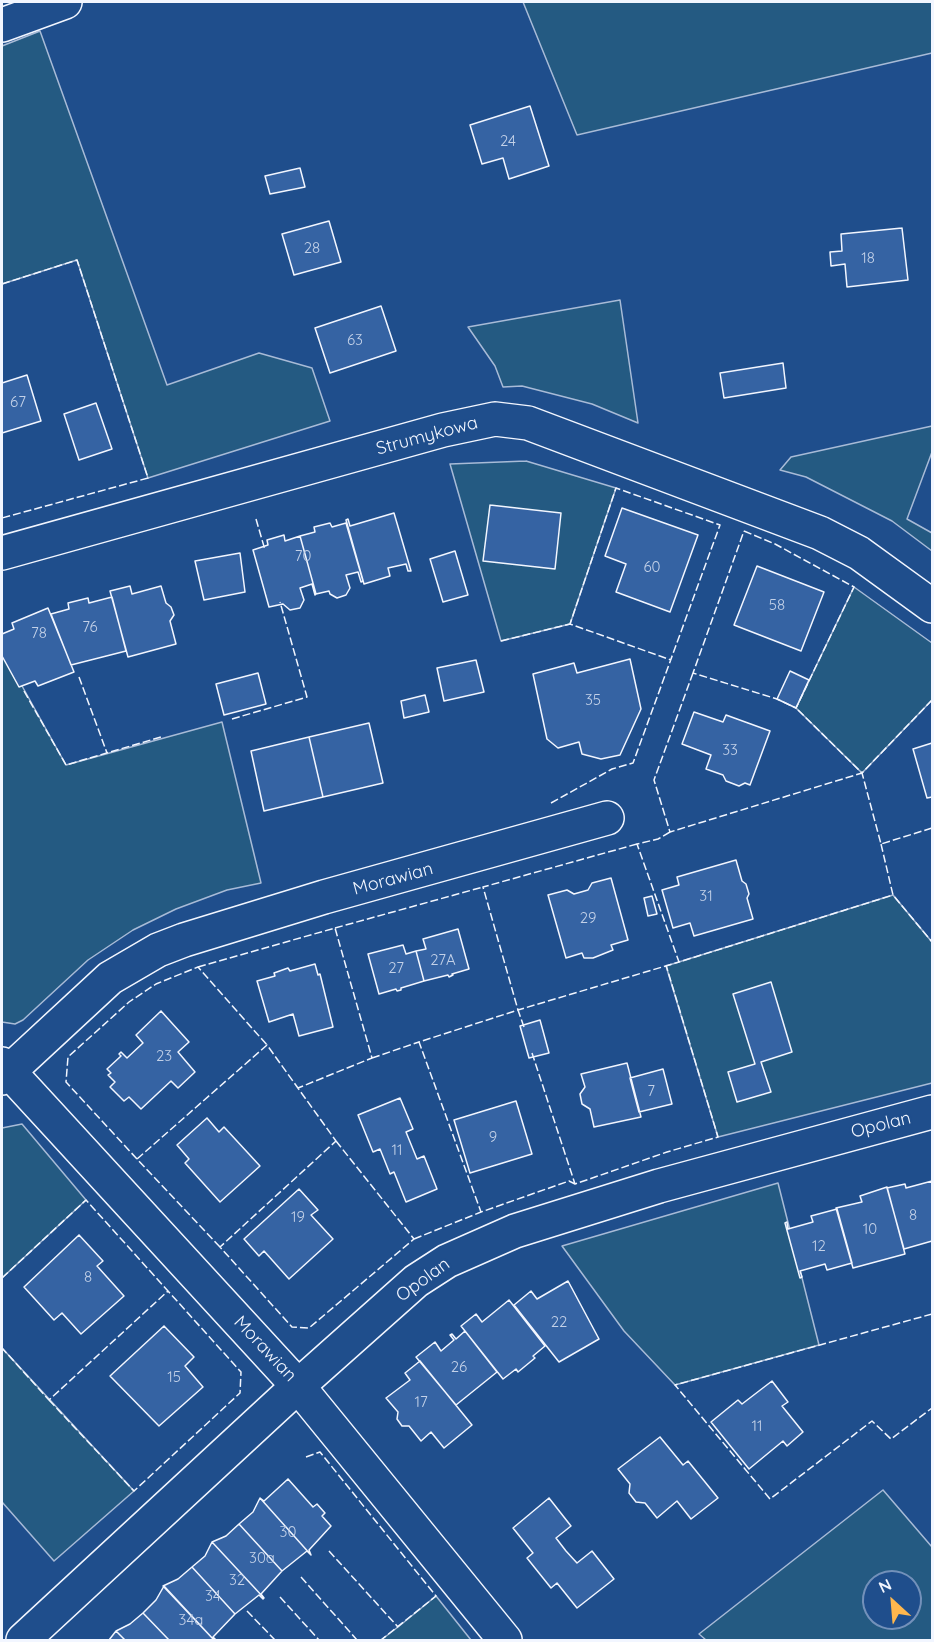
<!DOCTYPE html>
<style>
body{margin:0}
#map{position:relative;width:934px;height:1642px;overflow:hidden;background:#1f4e8c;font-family:Quicksand,sans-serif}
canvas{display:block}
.frame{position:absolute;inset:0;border:3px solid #f2f6ff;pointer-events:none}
.north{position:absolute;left:862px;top:1570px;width:60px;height:60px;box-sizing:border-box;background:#1f4e8c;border:2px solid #7391ba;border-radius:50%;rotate:334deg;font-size:16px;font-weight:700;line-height:24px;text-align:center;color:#f2f6ff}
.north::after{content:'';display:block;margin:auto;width:21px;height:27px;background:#ffb74d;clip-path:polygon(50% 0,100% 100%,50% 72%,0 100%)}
</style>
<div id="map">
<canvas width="934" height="1642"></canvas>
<div class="frame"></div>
<div class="north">N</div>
</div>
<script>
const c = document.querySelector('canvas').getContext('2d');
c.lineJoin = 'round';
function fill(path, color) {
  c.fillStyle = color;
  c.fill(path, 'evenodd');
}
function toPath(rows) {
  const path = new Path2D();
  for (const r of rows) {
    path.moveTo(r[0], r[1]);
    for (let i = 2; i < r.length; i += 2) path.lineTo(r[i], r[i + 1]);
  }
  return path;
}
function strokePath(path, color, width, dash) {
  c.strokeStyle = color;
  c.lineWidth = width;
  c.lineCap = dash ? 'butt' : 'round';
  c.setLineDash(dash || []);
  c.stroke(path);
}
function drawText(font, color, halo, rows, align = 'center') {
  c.font = font + ' Quicksand,sans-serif';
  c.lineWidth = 4.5;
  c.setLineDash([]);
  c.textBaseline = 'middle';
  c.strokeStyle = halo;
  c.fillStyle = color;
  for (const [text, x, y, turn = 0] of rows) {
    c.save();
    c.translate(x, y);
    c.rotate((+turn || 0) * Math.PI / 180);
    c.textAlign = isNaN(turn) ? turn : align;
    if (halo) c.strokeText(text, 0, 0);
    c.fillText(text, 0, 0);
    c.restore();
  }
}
const green = toPath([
 [523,2,932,2,932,53,577,135,523,2],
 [40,31,167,385,259,353,312,368,330,421,148,478,77,260,2,284,2,46,40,31],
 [620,300,638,423,592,404,522,386,503,387,495,366,468,327,620,300],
 [932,426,932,452,907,519,932,533,932,551,892,521,806,477,780,470,791,457,932,426],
 [526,461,616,488,570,624,501,641,450,464,526,461],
 [854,587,932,643,932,700,862,773,796,708,854,587],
 [2,650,66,765,222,722,261,883,227,890,176,909,133,930,88,960,23,1020,15,1024,2,1022,2,650],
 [893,895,932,942,932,1083,718,1137,666,966,893,895],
 [22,1124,86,1200,2,1278,2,1128,22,1124],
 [778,1183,819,1345,675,1385,624,1331,562,1246,778,1183],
 [2,1348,134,1491,54,1561,2,1502,2,1348],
 [883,1490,932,1547,932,1640,706,1640,699,1634,883,1490],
 [874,1582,910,1582,910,1618,874,1618,874,1582],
 [436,1596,471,1640,381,1640,398,1627,436,1596]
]);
const building = toPath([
 [530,106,549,166,509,179,503,158,482,164,470,125,530,106],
 [300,168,305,187,270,194,265,176,300,168],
 [329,221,341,262,294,275,282,234,329,221],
 [902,228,908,280,847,287,845,264,831,266,830,252,842,251,841,234,902,228],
 [381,306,396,351,330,373,315,328,381,306],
 [783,363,786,388,724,398,720,373,783,363],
 [27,375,41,421,2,433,2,383,27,375],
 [96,403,112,449,79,460,64,414,96,403],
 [490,505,561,513,555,569,483,561,490,505],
 [622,508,698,535,670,612,616,592,626,564,605,556,622,508],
 [394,513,411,571,408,571,406,564,388,568,390,576,364,584,346,520,348,519,350,526,394,513],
 [330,523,332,527,346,523,363,581,361,582,358,572,346,575,350,588,346,595,337,598,330,594,329,591,316,594,300,536,315,532,314,527,330,523],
 [284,535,285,541,300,536,316,594,315,595,312,584,300,588,304,600,300,608,290,610,283,604,269,607,253,550,268,545,267,540,284,535],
 [455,551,468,595,443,602,430,559,455,551],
 [240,553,245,592,204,600,195,561,240,553],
 [757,566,824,592,801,651,734,625,757,566],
 [130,586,132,594,161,586,166,603,171,607,174,615,170,621,176,644,128,657,110,591,130,586],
 [112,597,126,651,71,665,51,614,69,609,68,603,88,598,89,603,112,597],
 [48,608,74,672,38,686,35,681,19,687,2,656,2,634,14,629,12,623,48,608],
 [630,659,641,709,620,755,601,759,582,754,579,742,558,748,547,739,533,674,574,663,577,673,630,659],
 [476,660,484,692,444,701,437,668,476,660],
 [790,671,809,680,796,708,777,699,790,671],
 [258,673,266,704,224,715,216,684,258,673],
 [425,695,429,712,404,718,401,701,425,695],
 [694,712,723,722,726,715,770,731,750,785,745,783,739,786,726,781,723,775,706,769,711,755,682,744,694,712],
 [369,723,383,783,323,797,309,737,369,723],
 [309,737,323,797,264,811,251,751,309,737],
 [932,743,932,797,927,798,913,749,932,743],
 [736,860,742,881,746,884,749,894,747,898,753,919,694,936,690,923,673,928,662,890,679,885,677,877,736,860],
 [611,878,628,940,611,945,613,950,593,958,584,958,582,953,566,958,548,895,567,890,574,894,588,890,592,883,611,878],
 [652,896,657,914,648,916,644,898,652,896],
 [458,929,469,969,452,974,453,975,449,977,448,975,424,981,416,951,426,949,423,939,458,929],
 [403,945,406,954,416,951,424,981,401,988,401,990,397,991,396,989,379,994,368,954,403,945],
 [315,964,318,975,320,974,333,1027,299,1036,293,1014,269,1022,257,981,275,976,274,973,288,968,290,971,315,964],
 [771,982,792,1052,761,1062,771,1092,737,1102,728,1072,755,1064,733,994,771,982],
 [161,1011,189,1042,178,1052,195,1072,178,1088,171,1081,141,1109,129,1097,124,1101,110,1087,115,1082,108,1075,111,1073,107,1069,121,1056,119,1054,121,1052,127,1058,143,1043,136,1035,161,1011],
 [540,1020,549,1053,529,1058,520,1026,540,1020],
 [627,1063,641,1117,594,1127,590,1109,582,1104,580,1094,585,1087,581,1074,627,1063],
 [663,1069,672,1104,639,1112,630,1078,663,1069],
 [400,1098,413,1129,406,1132,417,1159,424,1156,437,1189,406,1202,394,1172,390,1174,380,1149,373,1152,358,1115,400,1098],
 [516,1101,532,1154,470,1173,454,1120,516,1101],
 [207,1118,219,1132,224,1127,260,1166,220,1202,185,1163,189,1159,177,1145,207,1118],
 [932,1181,932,1241,904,1249,887,1188,905,1184,906,1188,932,1181],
 [887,1187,905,1254,853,1268,836,1208,862,1202,860,1196,887,1187],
 [299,1189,318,1210,311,1215,333,1239,289,1279,264,1251,259,1256,244,1239,299,1189],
 [837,1209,852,1263,827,1270,825,1264,800,1271,802,1277,800,1278,785,1223,787,1222,788,1229,813,1222,811,1216,837,1209],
 [79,1235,103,1261,97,1266,124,1296,81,1334,62,1313,54,1320,24,1287,79,1235],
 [568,1281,599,1339,559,1362,514,1305,531,1291,537,1299,568,1281],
 [509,1300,545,1346,533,1356,535,1358,518,1372,516,1369,503,1379,461,1326,476,1314,482,1322,509,1300],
 [164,1326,194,1357,185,1366,203,1387,159,1426,110,1376,164,1326],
 [465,1331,497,1372,456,1405,416,1357,435,1342,441,1351,454,1340,450,1335,452,1334,456,1339,465,1331],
 [420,1361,472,1425,444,1448,431,1432,421,1441,409,1426,402,1426,397,1419,398,1412,386,1398,410,1380,405,1373,420,1361],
 [772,1381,788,1402,782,1406,803,1432,787,1446,783,1441,749,1469,711,1422,738,1400,742,1404,772,1381],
 [660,1437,683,1465,688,1461,718,1498,691,1519,677,1501,657,1518,645,1503,636,1502,629,1493,630,1484,618,1469,660,1437],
 [288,1479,313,1507,317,1504,325,1513,322,1516,331,1526,309,1550,311,1555,260,1498,264,1501,288,1479],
 [260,1498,311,1555,307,1551,282,1571,239,1524,253,1512,260,1498],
 [549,1498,571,1526,556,1538,566,1551,577,1563,592,1551,614,1579,577,1608,557,1583,551,1588,527,1558,533,1553,513,1528,549,1498],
 [239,1524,282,1571,261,1594,264,1598,212,1542,226,1536,239,1524],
 [212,1542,264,1598,263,1599,259,1595,235,1614,192,1567,205,1556,212,1542],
 [192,1567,235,1614,213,1637,216,1640,214,1640,163,1586,178,1579,192,1567],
 [164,1586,214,1640,169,1640,143,1613,156,1600,164,1586],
 [143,1613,169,1640,125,1640,116,1631,130,1624,143,1613],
 [116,1631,125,1640,109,1640,116,1631]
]);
const minor = toPath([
 [2,25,65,2],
 [2,553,443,430,495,419,528,423,820,533,859,553,932,606],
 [2,1064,298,1386,505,1640],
 [2,1078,110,978,158,950,184,940,324,897,607,818],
 [23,1640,298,1386,416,1281,447,1261,515,1231,659,1186,932,1112]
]);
const fence = toPath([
 [2,284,77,260,148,478,2,518],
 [256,519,265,550],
 [744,531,775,544,854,587,796,708,777,699,693,673,744,531],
 [501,641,570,624,671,660],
 [693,673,654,780,670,832,862,773,796,708],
 [79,677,107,753],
 [24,691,66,765,161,737],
 [932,700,862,773,881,844,932,828],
 [232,719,307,697,280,602],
 [551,803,612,769,633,763,720,525,616,488,570,624],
 [670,832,658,839,637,844,679,962,893,895],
 [637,844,483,887,518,1010,679,962],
 [881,844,893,895,932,942],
 [335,928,483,887],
 [198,967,335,928,372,1058,298,1088],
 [524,1027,518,1010,419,1042,481,1212,569,1181,575,1184],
 [532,1053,575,1184,667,1152,718,1137,666,965],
 [372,1058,419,1042],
 [336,1141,414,1239,309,1328,292,1327,220,1247,336,1141],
 [137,1159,66,1082,68,1057,129,1002,156,984,198,967,267,1045],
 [414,1239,481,1212],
 [220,1247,137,1159,267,1045,336,1141],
 [2,1278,86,1200,168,1291,49,1400,2,1348],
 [932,1314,675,1385,770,1499,872,1421,891,1439,932,1408],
 [49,1400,134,1491,240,1393,241,1372,168,1291],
 [306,1457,320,1452,436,1596,381,1640],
 [329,1551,398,1627],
 [301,1577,357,1640],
 [280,1597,319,1640],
 [247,1611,275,1640]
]);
const numberNames = [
 ["24",508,141],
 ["28",312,248],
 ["18",868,258],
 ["63",355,340],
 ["67",18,402],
 ["70",303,556],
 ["60",652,567],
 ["58",777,605],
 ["76",90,627],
 ["78",39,633],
 ["35",593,700],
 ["33",730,750],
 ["31",706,896],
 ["29",588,918],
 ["27A",443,960],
 ["27",396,968],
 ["23",164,1056],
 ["7",651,1091],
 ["9",493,1137],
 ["11",397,1150],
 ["8",913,1215],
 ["19",298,1217],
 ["10",870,1229],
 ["12",819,1246],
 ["8",88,1277],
 ["22",559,1322],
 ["26",459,1367],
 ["15",174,1377],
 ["17",421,1402],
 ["11",757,1426],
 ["30",288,1532],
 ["30a",262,1558],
 ["32",237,1580],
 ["34",213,1596],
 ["34a",191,1620]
];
const streetNames = [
 ["Strumykowa",427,436,-15],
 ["Morawian",393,879,-15],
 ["Opolan",881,1125,-14],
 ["Opolan",423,1280,-36],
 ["Morawian",265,1349,47]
];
fill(green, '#245a82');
strokePath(green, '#a8bbd7', 1.5);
fill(building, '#3563a3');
strokePath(building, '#f2f6ff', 1.5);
strokePath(minor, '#f2f6ff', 36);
strokePath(minor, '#1f4e8c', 33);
strokePath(fence, '#f2f6ff', 1.5, [8, 3]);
drawText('15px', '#c3d1e8', null, numberNames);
drawText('18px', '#f2f6ff', '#1f4e8c', streetNames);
</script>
